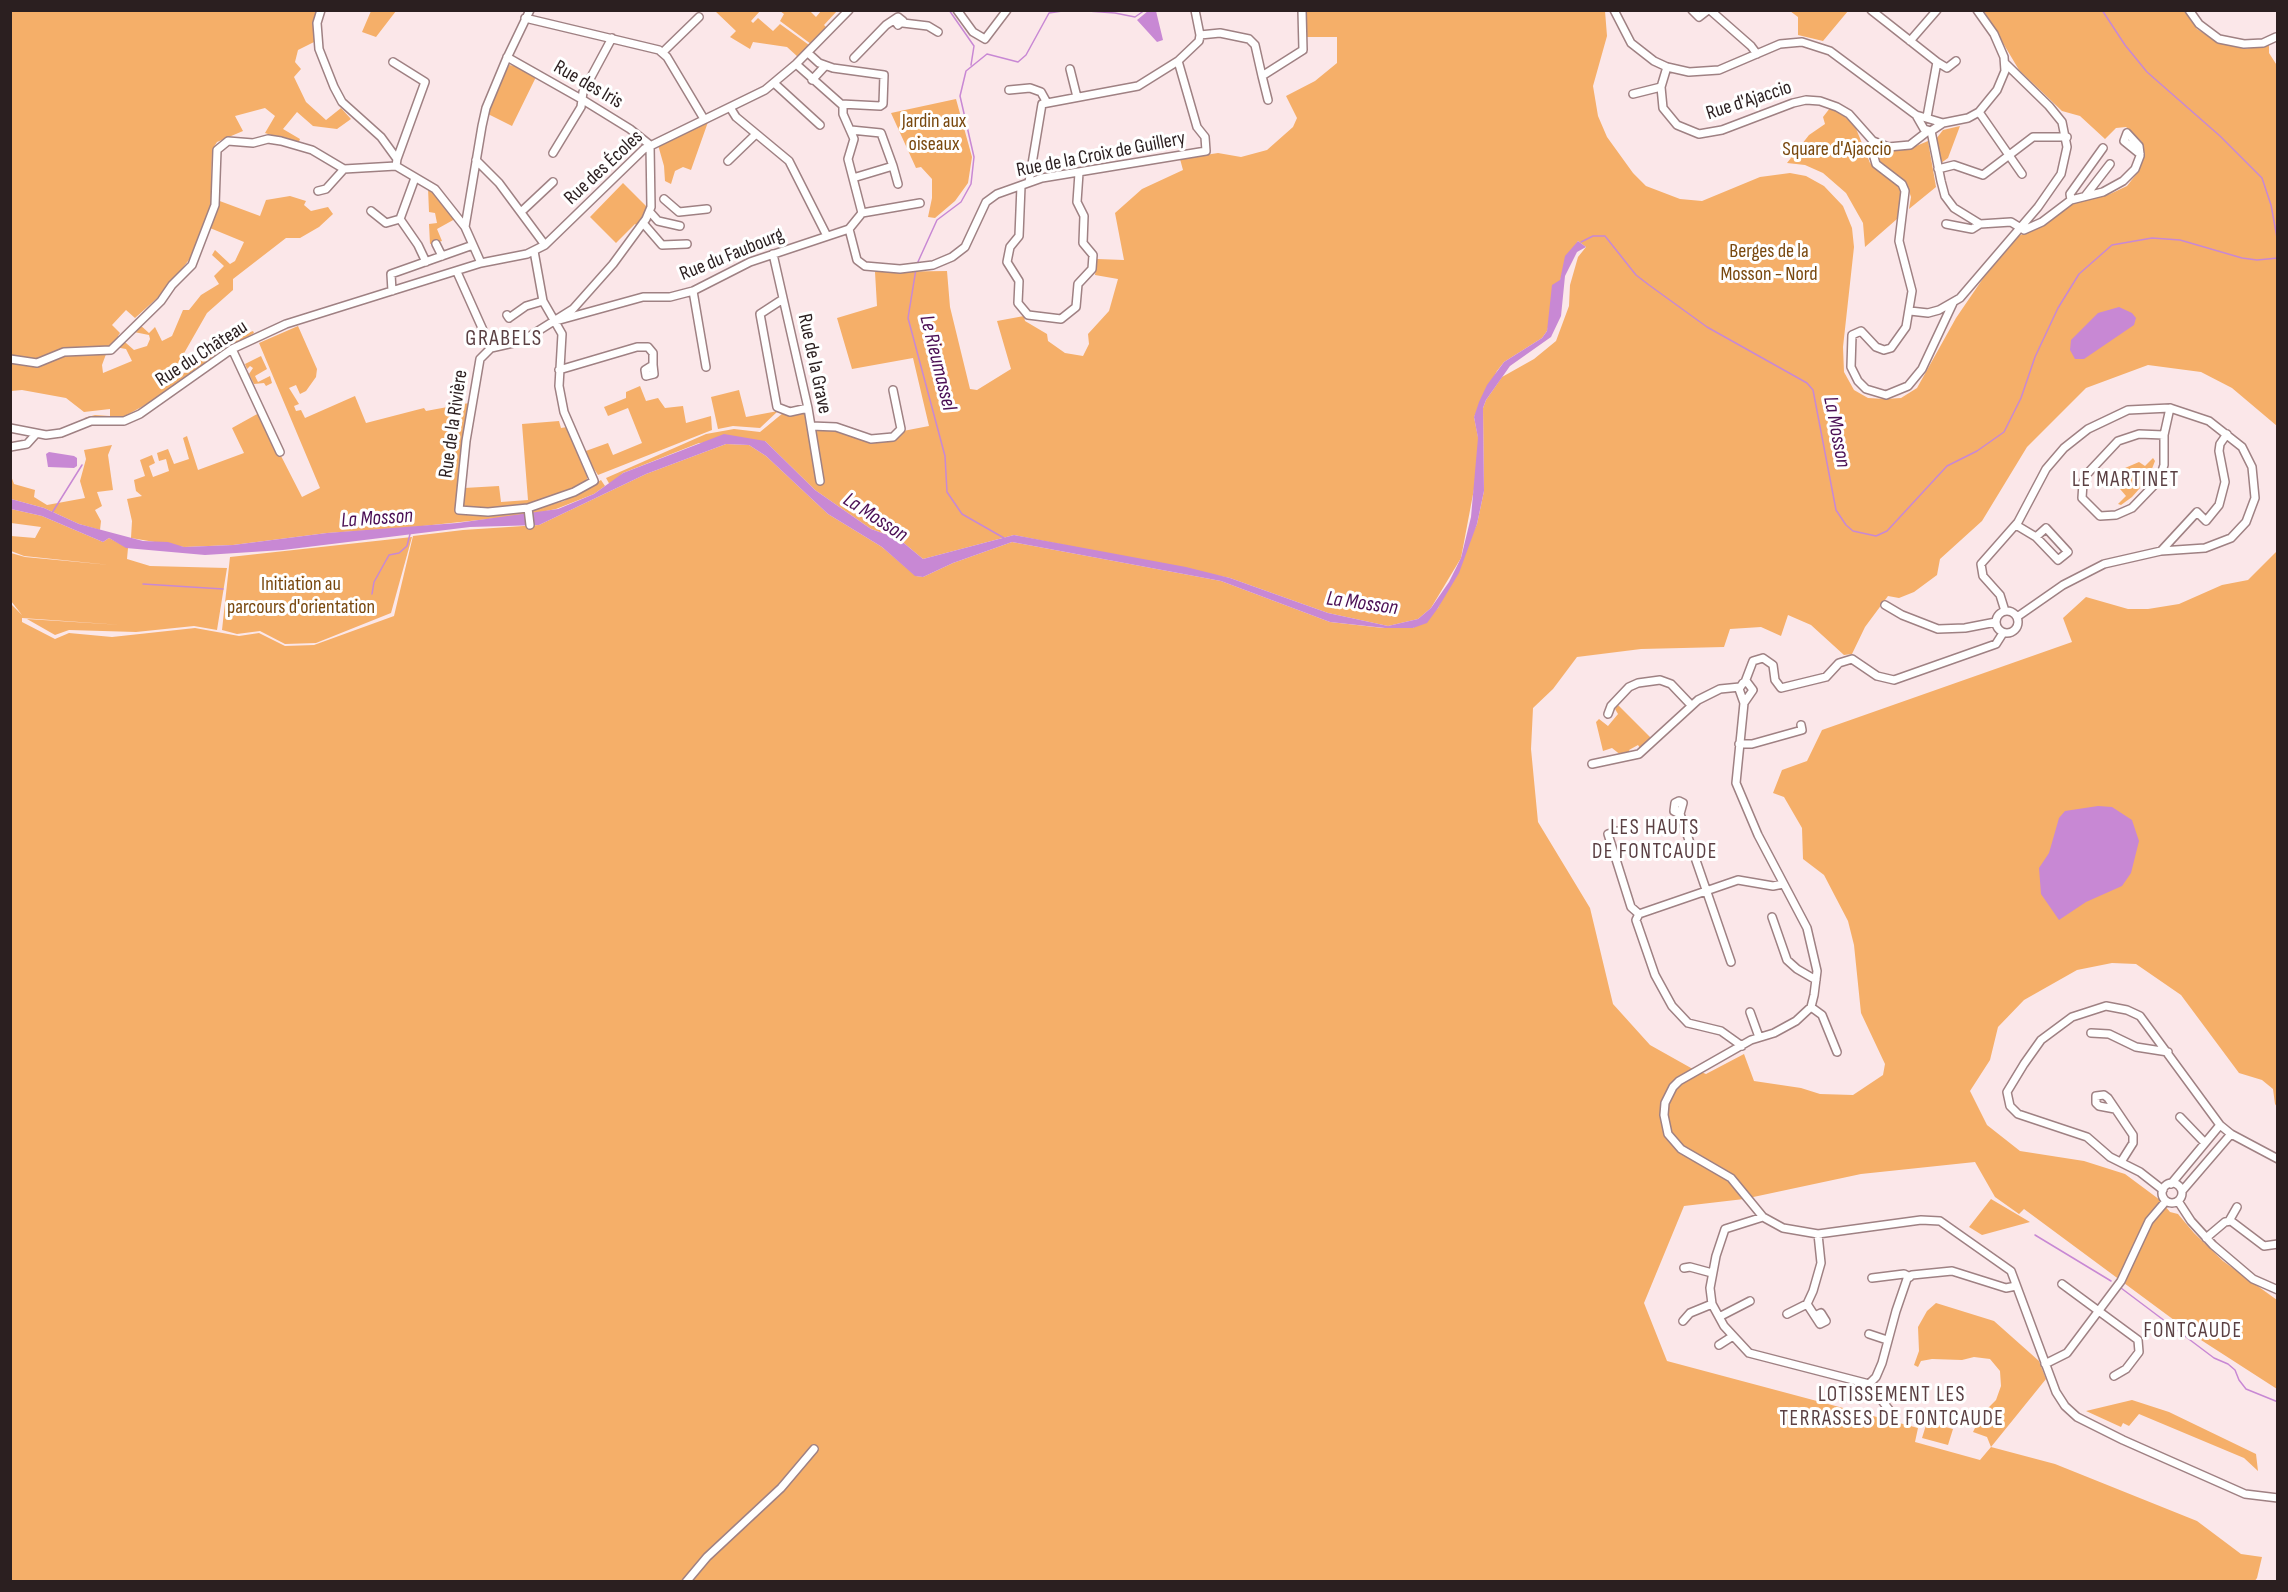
<!DOCTYPE html>
<meta charset="utf-8">
<style>
body{margin:0}
#map{position:relative;width:2288px;height:1592px;overflow:hidden;background:#fbe7e9;font-family:"Sofia Sans Condensed",sans-serif}
canvas{display:block}
.frame{position:absolute;inset:0;border:12px solid #2b1f20;pointer-events:none}
</style>
<div id="map">
<canvas width="2288" height="1592"></canvas>
<div class="frame"></div>
</div>
<script>
const c = document.querySelector('canvas').getContext('2d');
c.lineJoin = 'round';
function fill(path, color) {
  c.fillStyle = color;
  c.fill(path, 'evenodd');
}
function toPath(rows) {
  const path = new Path2D();
  for (const r of rows) {
    if (r.length === 3) {
      path.moveTo(r[0] + r[2], r[1]);
      path.arc(r[0], r[1], r[2], 0, 2 * Math.PI);
      continue;
    }
    path.moveTo(r[0], r[1]);
    for (let i = 2; i < r.length; i += 2) path.lineTo(r[i], r[i + 1]);
  }
  return path;
}
function strokePath(path, color, width, dash) {
  c.strokeStyle = color;
  c.lineWidth = width;
  c.lineCap = dash ? 'butt' : 'round';
  c.setLineDash(dash || []);
  c.stroke(path);
}
function drawText(font, color, halo, rows, align = 'center') {
  c.font = font + ' "Sofia Sans Condensed",sans-serif';
  c.lineWidth = 6;
  c.setLineDash([]);
  c.textBaseline = 'middle';
  c.strokeStyle = halo;
  c.fillStyle = color;
  for (const [text, x, y, turn = 0] of rows) {
    c.save();
    c.translate(x, y);
    c.rotate((+turn || 0) * Math.PI / 180);
    c.textAlign = isNaN(turn) ? turn : align;
    if (halo) c.strokeText(text, 0, 0);
    c.fillText(text, 0, 0);
    c.restore();
  }
}
const green = toPath([
 [11,11,320,11,316,41,298,50,295,62,301,69,294,77,306,102,326,120,341,108,351,119,337,129,313,126,297,112,283,129,300,139,298,144,265,133,275,116,265,108,235,116,243,131,217,142,212,150,211,205,195,252,164,292,135,318,126,310,112,325,120,333,118,336,134,350,147,346,150,339,149,335,134,332,139,324,149,333,155,327,162,341,172,336,183,310,189,310,201,295,219,284,214,276,224,266,212,255,215,250,230,264,235,261,244,242,210,228,217,200,260,216,266,200,290,196,306,201,304,205,311,211,328,207,333,214,319,227,300,238,286,238,233,279,233,290,207,313,171,376,176,378,197,365,214,339,216,341,211,345,209,352,211,350,215,353,248,333,253,331,254,333,210,359,156,399,125,416,84,418,95,415,110,416,110,409,84,412,66,398,22,390,11,391],
 [109,346,126,349,132,361,103,373,102,365],
 [371,11,396,11,376,37,362,32],
 [715,11,760,11,751,21,753,23,758,18,773,31,780,24,809,45,798,57,787,47,753,42,750,49,730,37,736,31],
 [780,11,810,11,816,17,821,11,837,11,824,25,827,28,811,44,780,21,784,14],
 [1305,11,1605,11,1607,36,1593,86,1598,116,1607,137,1633,173,1646,186,1680,199,1702,201,1760,177,1790,173,1806,176,1824,186,1843,206,1852,228,1854,247,1843,347,1844,372,1854,390,1868,398,1885,399,1901,398,1917,388,1956,318,1984,277,2019,236,2050,219,2072,203,2110,194,2127,186,2138,172,2143,159,2142,142,2126,127,2116,128,2105,139,2080,116,2062,111,2019,70,1984,11,2184,11,2197,29,2217,42,2245,49,2269,45,2269,53,2278,67,2277,426,2232,388,2201,372,2148,365,2086,388,2027,447,1982,521,1940,559,1937,575,1914,592,1899,598,1888,596,1865,627,1852,654,1844,655,1811,625,1788,615,1781,636,1761,627,1730,629,1724,647,1641,649,1577,657,1553,689,1533,708,1531,749,1538,822,1590,908,1613,1004,1650,1045,1691,1068,1706,1074,1744,1054,1754,1081,1801,1088,1820,1094,1853,1095,1883,1075,1885,1064,1861,1013,1854,945,1848,921,1824,875,1803,859,1802,828,1784,797,1773,793,1782,770,1807,761,1822,730,2072,642,2063,618,2086,597,2128,609,2148,609,2179,604,2222,585,2248,580,2277,551,2277,1107,2275,1104,2273,1089,2262,1080,2239,1073,2181,995,2136,964,2112,963,2077,970,2024,1000,1998,1027,1990,1060,1970,1091,1987,1125,2020,1151,2084,1161,2125,1174,2160,1200,2170,1212,2178,1214,2194,1233,2223,1261,2277,1300,2277,1389,2201,1340,2024,1209,2019,1214,1995,1197,1975,1162,1861,1174,1744,1199,1684,1206,1644,1303,1667,1361,1918,1428,1915,1442,1980,1460,1991,1447,1987,1437,1973,1432,1982,1414,1996,1400,2001,1386,2000,1371,1990,1359,1974,1357,1962,1360,1932,1359,1921,1361,1918,1367,1914,1365,1919,1351,1918,1327,1927,1311,1936,1303,1994,1321,2039,1361,2046,1379,1991,1447,2055,1464,2197,1521,2241,1554,2262,1557,2257,1578,2254,1582,11,1581,10,603,22,615,11,601,11,553,25,557,110,565,24,556,11,551,11,536,35,538,41,527,11,523,11,509,42,516,103,542,109,538,128,548,127,559,150,566,227,568,217,630,194,626,136,632,69,630,55,635,27,619,122,625,22,618,22,622,55,639,69,633,112,637,195,628,239,636,259,633,285,646,314,645,394,616,413,536,463,530,539,525,646,474,726,444,749,445,766,456,828,514,882,547,916,576,923,577,953,563,1012,542,1221,581,1330,622,1383,628,1413,628,1438,608,1477,524,1484,491,1483,408,1486,400,1502,377,1534,359,1556,341,1569,306,1570,285,1578,257,1586,247,1578,241,1565,262,1547,331,1542,338,1504,362,1497,371,1474,417,1479,442,1474,489,1461,558,1431,608,1418,619,1388,626,1328,613,1230,578,1014,535,923,559,899,539,871,529,815,490,765,441,699,443,623,473,610,485,606,478,706,434,734,429,760,432,783,413,789,415,806,412,813,423,829,423,872,437,929,426,913,358,852,369,837,318,877,306,875,272,947,271,950,307,970,389,977,390,1011,369,997,321,1024,316,1025,321,1047,334,1048,341,1065,353,1083,356,1089,344,1088,334,1109,311,1118,279,1095,275,1097,259,1124,260,1115,213,1142,189,1183,170,1180,159,1218,153,1241,157,1267,150,1293,127,1297,118,1286,96,1315,81,1337,63,1337,37,1305,37],
 [1790,11,1848,11,1823,41,1798,35,1798,17],
 [509,65,516,66,536,77,512,126,488,114,487,111],
 [956,99,972,157,968,183,955,201,935,218,928,217,932,198,932,179,921,167,916,168,891,113],
 [1830,108,1843,115,1855,126,1870,163,1895,182,1902,194,1897,219,1865,247,1863,223,1846,193,1823,173,1805,165,1787,163,1809,135,1825,124,1823,117],
 [708,122,691,170,683,167,675,171,671,184,665,181,664,166,658,145],
 [1960,126,1948,158,1941,163,1936,139,1943,130],
 [1928,141,1936,187,1909,209,1911,197,1906,182,1879,161,1876,152,1882,149,1909,149],
 [623,183,648,208,638,226,635,224,616,243,590,217],
 [428,188,433,189,455,219,437,229,442,241,430,244,429,224,437,223,435,213,429,212],
 [298,326,317,369,316,377,306,391,300,394,296,385,289,388,299,404,294,406,296,411,301,410,305,418,355,396,366,423,424,408,426,411,469,403,458,512,526,510,526,515,404,528,327,533,233,545,184,547,131,538,132,521,127,499,142,496,136,491,134,480,145,476,140,460,152,455,155,463,149,466,153,477,169,471,166,459,159,461,157,453,168,449,174,464,189,459,183,438,187,436,198,470,244,453,232,428,259,413,302,497,320,488,259,343],
 [261,356,267,369,255,376,258,382,270,376,272,383,266,386,264,383,254,384,249,374,253,368,250,366,247,369,245,364],
 [640,386,646,401,658,398,665,408,683,406,686,423,711,416,712,430,598,475,583,452,608,443,613,455,642,443,628,408,608,416,604,407,626,398,626,392],
 [739,390,746,417,778,411,760,428,733,426,718,429,711,397],
 [559,421,561,428,567,427,587,468,587,479,582,484,576,489,529,505,498,509,462,508,464,488,499,486,501,502,528,500,522,424],
 [112,445,108,455,113,490,97,492,102,506,95,510,101,521,100,530,79,524,44,508,11,499,10,473,14,484,35,490,34,497,47,505,85,498,80,481,86,459,84,450],
 [2153,458,2155,461,2148,479,2132,497,2121,505,2118,504,2126,496,2115,483,2120,474,2125,468,2139,462,2145,466],
 [601,480,605,486,594,494,556,509,531,514,530,510,564,501],
 [412,537,391,613,316,643,285,644,260,631,237,634,222,630,230,557],
 [1618,705,1651,738,1640,748,1638,745,1629,750,1631,754,1622,756,1612,748,1603,751,1596,722,1599,719,1608,726,1618,714,1615,709],
 [1991,1199,2030,1222,1982,1235,1969,1227],
 [2132,1400,2169,1412,2256,1454,2258,1471,2244,1458,2139,1414,2129,1426,2123,1423,2121,1427,2086,1411],
 [1927,1422,1953,1429,1948,1445,1922,1438]
]);
const water = toPath([
 [1148,11,1156,11,1163,40,1157,42,1137,20],
 [1578,241,1586,247,1577,252,1565,276,1561,316,1551,337,1510,366,1486,400,1483,408,1484,491,1477,524,1459,573,1438,608,1427,623,1413,628,1385,628,1330,622,1221,581,1012,542,953,563,923,577,915,576,882,547,828,514,766,456,749,445,726,444,646,474,539,525,470,527,283,550,205,555,126,548,109,538,103,542,42,516,11,509,11,499,44,508,79,524,143,541,168,542,184,547,233,545,327,533,457,523,558,509,594,494,623,473,724,434,765,441,815,490,871,529,899,539,923,559,1014,535,1186,567,1230,578,1328,613,1388,626,1418,619,1431,608,1449,582,1461,558,1471,517,1478,438,1474,417,1479,402,1487,385,1504,362,1542,338,1547,331,1552,285,1560,280,1565,256],
 [2119,307,2132,313,2136,318,2134,325,2084,359,2075,359,2070,350,2071,340,2098,313],
 [49,452,74,456,77,458,77,466,74,468,48,467,46,454],
 [2098,806,2112,807,2132,820,2139,841,2131,873,2122,886,2086,902,2059,920,2041,894,2039,868,2049,853,2059,818,2065,811]
]);
const stream = toPath([
 [949,10,974,46,971,65],
 [1074,10,1115,13,1135,17,1145,10],
 [2102,10,2125,45,2147,72,2220,136,2262,178,2271,205,2278,243],
 [1581,242,1593,236,1605,236,1636,275,1649,285,1707,327,1807,383,1813,390,1836,510,1846,525,1853,531,1876,536,1887,531,1947,466,1977,451,2004,432,2021,398,2035,357,2058,308,2079,274,2112,245,2152,238,2180,240,2242,258,2257,260,2278,258],
 [917,264,937,220,961,202,971,184,974,157,960,96,966,71,987,54,1018,62,1026,55,1049,13,1069,10],
 [916,269,908,318,945,456,947,492,962,514,1004,538],
 [52,513,82,465],
 [143,584,223,589],
 [372,594,374,582,389,555,399,553,407,546,410,534],
 [2035,1235,2111,1281],
 [2121,1288,2214,1358,2228,1364,2235,1370,2239,1380,2246,1389,2278,1402]
]);
const minor = toPath([
 [321,10,317,23,319,49,334,87,342,102,381,137,397,159,396,166],
 [957,10,973,32,985,39,1007,10],
 [1614,10,1631,43,1654,61,1667,67,1689,72,1719,70,1780,44,1802,42,1830,51,1916,115,1943,123],
 [1692,10,1699,17,1708,10],
 [1710,10,1751,46,1757,54],
 [1871,10,1937,62,1927,117],
 [2189,10,2199,24,2219,39,2244,44,2263,43,2276,37],
 [525,18,659,50,667,57,704,119],
 [903,23,928,26,938,32],
 [1200,35,1220,33,1249,39,1255,45,1262,76,1303,50,1302,10],
 [1910,41,1937,10],
 [663,52,699,17],
 [507,57,583,100,630,129,650,145],
 [854,58,886,25,898,17,903,21,898,25,895,21],
 [393,62,425,82,397,159],
 [1937,62,1947,68,1956,61],
 [796,64,841,104,880,106,883,104,884,75,833,68,819,63,808,53],
 [1667,67,1661,87,1663,108,1677,125,1699,134,1722,130,1793,103,1806,100,1820,101,1837,107,1849,114,1873,141,1888,147,1910,145,1928,131],
 [1070,69,1077,97],
 [1262,76,1268,100],
 [812,80,825,66],
 [774,83,820,125],
 [1009,90,1030,88,1041,92,1046,101],
 [1633,94,1661,87],
 [843,105,843,114,854,139,848,159,862,213,849,229],
 [731,109,736,117,789,161,827,236],
 [1979,112,2022,174],
 [1916,115,1924,129,1931,131,1943,123,1968,118,1979,112,1997,90,2005,71,2004,57,1994,34,1977,10],
 [851,130,881,133,893,166,853,178],
 [1931,131,1941,181,1945,196,1954,208,1980,224,2011,222,2024,230,2042,222,2071,200,2103,192,2123,181,2135,169,2140,156,2140,154,2139,146,2127,133,2124,141,2140,154],
 [1873,141,1871,147,1876,164,1902,184,1905,191,1899,241,1912,291,1906,327,1891,348,1884,350,1876,347,1861,331,1852,335,1851,367,1858,381,1866,389,1886,395,1908,386,1922,369,1953,303],
 [553,153,581,107,583,92,612,38],
 [476,160,499,183,545,245],
 [728,161,756,134],
 [893,166,898,184],
 [1938,169,1954,165,1983,175,2033,137,2067,137],
 [1029,182,1042,104,1138,86,1178,61,1199,41,1200,35,1195,10],
 [1021,186,1019,236,1010,247,1007,262,1019,281,1018,303,1028,315,1061,319,1076,307,1078,284,1092,269,1093,255,1083,243,1084,216,1077,202,1079,173],
 [318,191,326,189,344,169],
 [2086,195,2110,164],
 [664,199,679,212,707,209],
 [2071,200,2070,194,2103,148],
 [371,211,386,223,400,219,415,178],
 [521,212,553,182],
 [650,212,658,221,680,226],
 [862,213,920,203],
 [400,219,418,245,426,262],
 [643,223,662,245,687,244],
 [1946,224,1972,229,1980,224],
 [849,229,857,260,865,266,900,269,933,265,952,257,965,247,986,202,997,194,1042,178,1206,151,1205,137,1197,127,1178,61],
 [436,244,442,256],
 [773,254,808,408,820,481],
 [481,263,465,227,482,126,486,108,506,60,530,10],
 [457,272,491,348],
 [392,291,391,274,473,245],
 [693,291,706,367],
 [783,299,760,314,777,407,790,412,808,408],
 [1910,311,1928,313,1939,310,1960,298,2038,207,2061,174,2067,147,2062,122,2049,106,2006,64],
 [507,315,509,318,526,306,543,301],
 [556,321,643,297,670,297,693,291,750,262,849,229],
 [491,348,480,359,466,441,459,510,488,512,528,508,574,492,594,481,564,412,559,386,562,334,543,301,534,251],
 [491,348,522,341,573,309,613,264,646,219,651,207,650,145],
 [232,349,280,452],
 [10,359,37,363,64,352,111,350,161,301,172,285,192,265,215,205,217,150,228,141,253,143,268,139,281,141,312,150,344,169,396,166,435,189,465,227],
 [559,370,637,347,648,347,653,353,653,365,645,370,646,376,654,374,653,365],
 [811,426,836,427,871,439,893,437,901,429,893,390],
 [10,428,46,435,61,433,91,421,124,421,140,414,232,349,286,324,481,263,527,254,545,245,644,149,765,90,796,64,849,10],
 [2164,435,2139,434,2118,441,2087,474,2083,483,2082,498,2100,516,2116,515,2132,508,2159,480,2164,465,2164,435,2170,408],
 [10,447,27,444,36,434],
 [528,508,530,525],
 [2016,525,2036,537,2058,560,2068,552,2046,528,2036,537],
 [2161,551,2197,512,2206,521,2219,505,2225,482,2219,451,2220,444,2227,434],
 [1885,605,1902,615,1938,629,1965,628,1996,622],
 [2007,622,11],
 [2005,611,2000,595,1983,576,1981,564,2018,522,2046,469,2064,448,2088,429,2128,410,2170,408,2209,421,2242,447,2252,467,2255,498,2246,522,2231,538,2205,548,2161,551,2104,564,2063,585,2017,617],
 [1745,682,1753,661,1763,658,1773,665,1775,680,1781,688,1826,677,1839,663,1852,659,1877,676,1894,680,1996,644,2003,633],
 [1744,703,1753,690,1747,682,1743,683,1739,689,1744,703,1736,783,1758,835,1807,928,1817,971,1814,995,1811,1007,1796,1021,1774,1033,1751,1040,1679,1081,1673,1087,1665,1103,1664,1115,1668,1134,1681,1149,1731,1178,1763,1217,1783,1228,1818,1234,1921,1220,1940,1221,2011,1271,2056,1392,2065,1406,2077,1417,2123,1440,2245,1494,2278,1498],
 [1608,714,1611,706,1629,687,1638,683,1660,680,1671,684,1691,705],
 [1739,744,1752,744,1802,730,1801,725],
 [1592,764,1639,754,1698,700,1720,689,1740,687],
 [1680,814,1674,811,1675,803,1679,801,1683,803,1680,814,1731,962],
 [1617,831,1608,834,1631,907,1639,914,1636,920,1655,975,1672,1006,1688,1023,1721,1031,1742,1046],
 [1639,914,1738,880,1773,886,1783,884],
 [1772,917,1787,960,1797,969,1816,980],
 [1811,1007,1822,1015,1837,1052],
 [1750,1012,1759,1037],
 [2091,1033,2109,1034,2136,1047,2168,1052],
 [2115,1109,2099,1106,2096,1103,2096,1096,2104,1095,2108,1098,2133,1135,2133,1143,2121,1162],
 [2180,1117,2205,1143],
 [2172,1193,10],
 [2171,1184,2220,1125],
 [2163,1190,2140,1172,2110,1157,2087,1137,2018,1114,2010,1106,2007,1092,2024,1064,2041,1040,2072,1017,2106,1006,2127,1010,2140,1016,2220,1125,2231,1134,2278,1159],
 [2182,1191,2231,1134],
 [2178,1201,2191,1221,2213,1245,2253,1279,2278,1290],
 [1763,1217,1725,1229,1716,1256,1710,1288,1712,1304,1724,1326,1749,1353,1869,1384],
 [2229,1221,2237,1207],
 [2206,1238,2225,1222,2231,1221,2264,1246,2278,1244],
 [1684,1268,1690,1267,1712,1273],
 [1872,1278,1904,1274,1910,1277],
 [2062,1284,2138,1340,2139,1352,2126,1369,2114,1376],
 [1807,1304,1820,1324,1826,1321,1821,1313,1815,1316],
 [1787,1314,1807,1304,1813,1291,1821,1263,1818,1234],
 [1719,1317,1750,1301],
 [1683,1321,1690,1313,1712,1304],
 [1869,1334,1887,1340],
 [1719,1345,1733,1336],
 [2045,1364,2067,1353,2121,1281,2149,1221,2166,1201],
 [1869,1384,1876,1377,1882,1363,1896,1311,1907,1279,1912,1275,1952,1271,2006,1288,2016,1286],
 [1869,1384,1894,1416],
 [686,1582,707,1557,781,1488,814,1449]
]);
const streetNames = [
 ["Rue des Iris",588,85,30],
 ["Rue d'Ajaccio",1749,101,-18],
 ["Rue de la Croix de Guillery",1101,155,-11],
 ["Rue des Écoles",604,168,-43],
 ["Rue du Faubourg",732,255,-22],
 ["Rue du Château",202,354,-33],
 ["Rue de la Grave",814,364,78],
 ["Rue de la Rivière",454,424,-82]
];
const parkNames = [
 ["Jardin aux",934,122],
 ["oiseaux",934,145],
 ["Square d'Ajaccio",1837,150],
 ["Berges de la",1769,252],
 ["Mosson - Nord",1769,275],
 ["Initiation au",301,585],
 ["parcours d'orientation",301,608]
];
const waterNames = [
 ["Le Rieumassel",937,363,76],
 ["La Mosson",1836,432,79],
 ["La Mosson",875,518,33],
 ["La Mosson",377,519,-4],
 ["La Mosson",1362,604,8]
];
const neighbourhoodNames = [
 ["LE MARTINET",2126,481],
 ["LES HAUTS",1655,829],
 ["DE FONTCAUDE",1655,853],
 ["FONTCAUDE",2193,1332],
 ["LOTISSEMENT LES",1892,1396],
 ["TERRASSES DE FONTCAUDE",1892,1420]
];
const quarterNames = [
 ["GRABELS",504,339]
];
fill(green, '#f5af69');
fill(water, '#c888d4');
strokePath(stream, '#c888d4', 1.5);
strokePath(minor, '#9f8183', 10);
strokePath(minor, '#fff', 7);
drawText('20px', '#2b1f20', '#fff', streetNames);
drawText('20px', '#79480e', '#fff', parkNames);
drawText('italic 21px', '#4b0f55', '#fff', waterNames);
c.letterSpacing = '1.5px';
drawText('21px', '#5b4043', '#fff', neighbourhoodNames);
c.letterSpacing = '0px';
c.letterSpacing = '1.5px';
drawText('22px', '#5b4043', '#fff', quarterNames);
c.letterSpacing = '0px';
</script>
